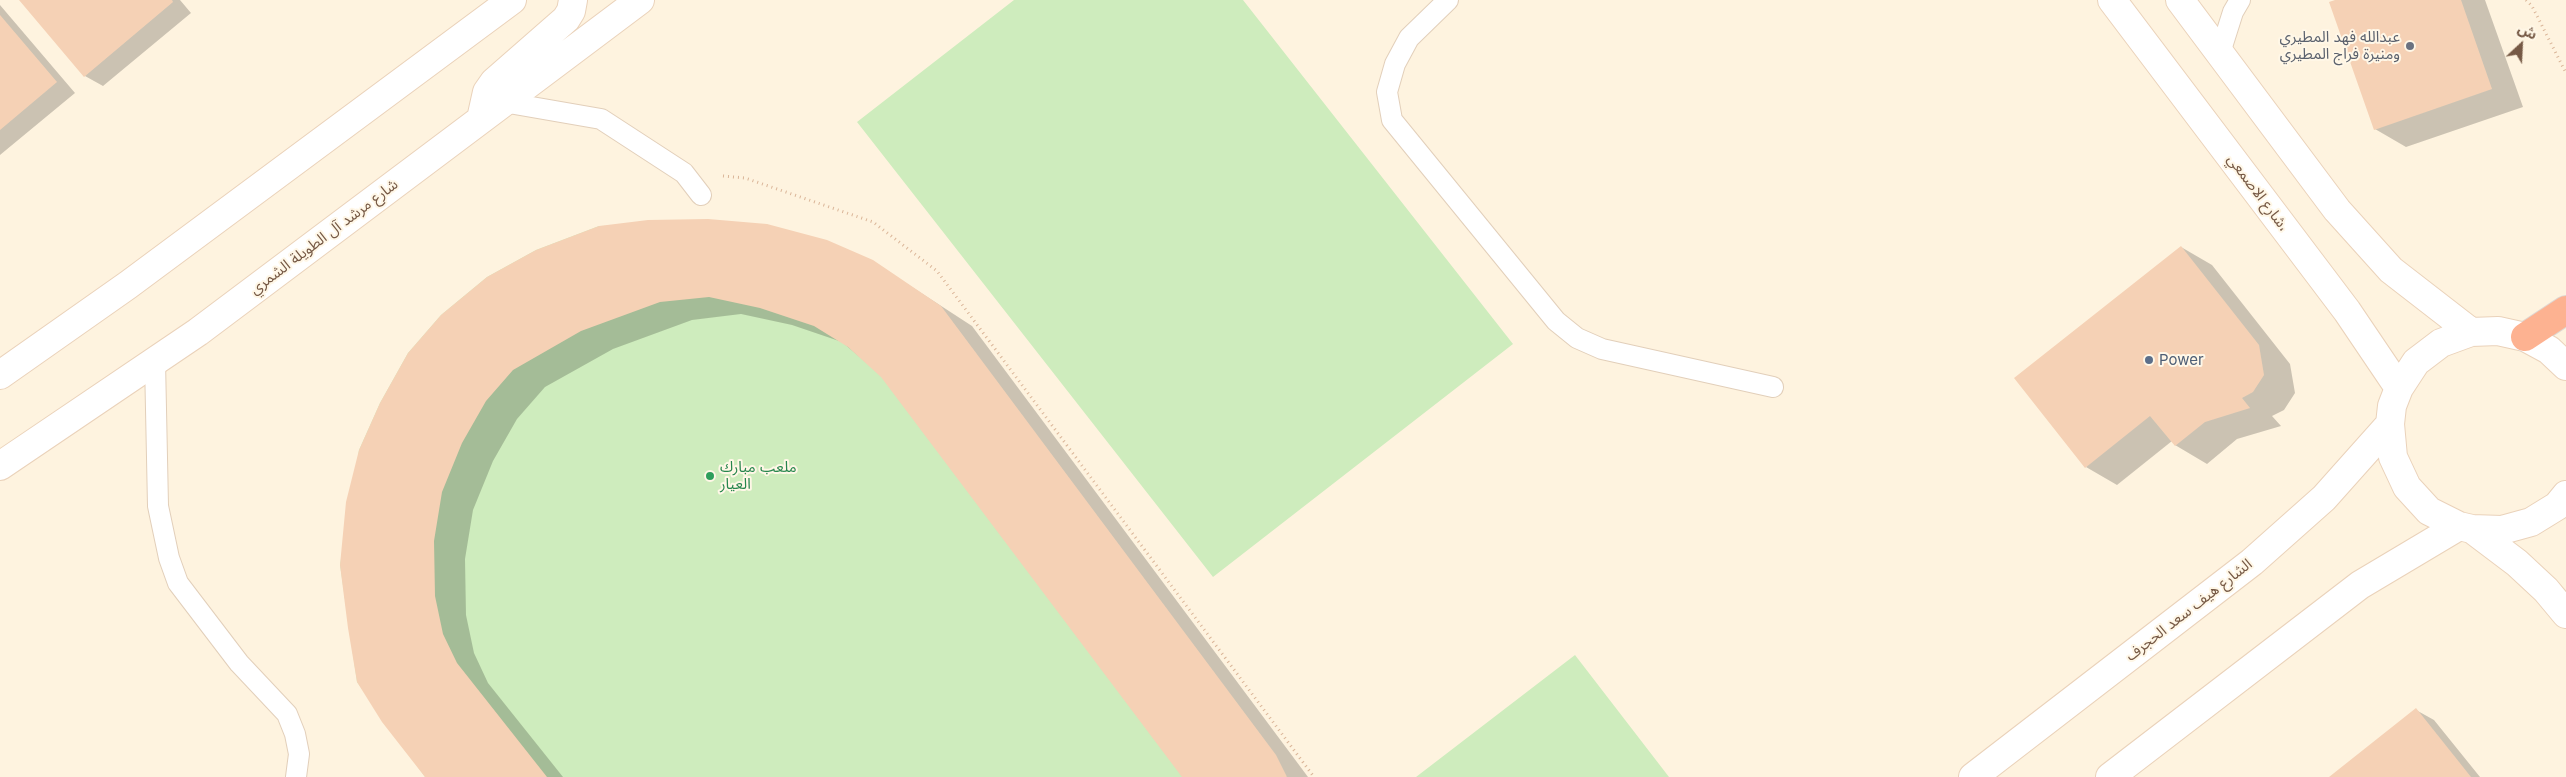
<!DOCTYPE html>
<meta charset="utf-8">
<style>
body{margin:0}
#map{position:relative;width:2566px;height:777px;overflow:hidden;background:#fef3df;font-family:Inter,"Noto Sans Arabic",sans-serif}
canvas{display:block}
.north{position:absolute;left:2496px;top:20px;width:50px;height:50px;-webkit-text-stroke:4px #fff7e7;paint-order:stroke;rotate:25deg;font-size:14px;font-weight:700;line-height:20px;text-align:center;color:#765945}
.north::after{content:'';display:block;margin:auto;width:18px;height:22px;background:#765945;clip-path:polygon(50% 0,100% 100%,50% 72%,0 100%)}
</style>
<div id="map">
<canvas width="2566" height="777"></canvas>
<div class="north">ش</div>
</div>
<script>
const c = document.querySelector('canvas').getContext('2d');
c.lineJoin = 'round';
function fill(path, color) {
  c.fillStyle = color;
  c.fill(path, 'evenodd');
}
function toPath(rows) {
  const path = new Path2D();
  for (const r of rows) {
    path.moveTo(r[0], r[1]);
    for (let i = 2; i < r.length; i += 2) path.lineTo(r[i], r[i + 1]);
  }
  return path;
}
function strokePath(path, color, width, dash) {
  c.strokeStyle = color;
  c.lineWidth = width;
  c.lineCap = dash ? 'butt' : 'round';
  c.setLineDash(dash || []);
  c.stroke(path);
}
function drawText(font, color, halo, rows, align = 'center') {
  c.font = font + ' Inter,"Noto Sans Arabic",sans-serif';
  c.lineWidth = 4;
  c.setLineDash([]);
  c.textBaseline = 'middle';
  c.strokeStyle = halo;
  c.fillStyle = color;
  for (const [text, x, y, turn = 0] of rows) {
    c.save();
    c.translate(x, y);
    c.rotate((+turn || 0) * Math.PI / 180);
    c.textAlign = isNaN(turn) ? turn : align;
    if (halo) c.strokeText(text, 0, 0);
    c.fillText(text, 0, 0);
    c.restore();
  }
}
const green = toPath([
 [1014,0,1243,0,1513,344,1213,577,857,122],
 [767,224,1287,777,425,777,357,682,340,565,359,450,380,403,408,353,441,315,487,277,536,250,599,226],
 [1575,655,1669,777,1416,777]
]);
const shadow = toPath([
 [21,0,180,0,191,13,103,86,85,76],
 [2339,0,2485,0,2523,107,2406,147,2375,129],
 [0,5,75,93,0,155],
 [2181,247,2212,265,2290,364,2295,393,2284,410,2272,416,2281,426,2237,439,2207,464,2175,445,2172,441,2117,485,2086,467],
 [872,261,972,326,1308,777,1184,777,882,376,842,342,792,325,741,314,692,320,613,349,545,387,517,419,493,461,473,510,465,559,466,615,474,653,488,683,563,777,427,777,383,721,442,316],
 [2416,710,2434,720,2480,777,2331,777]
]);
const building = toPath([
 [19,0,172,0,173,2,84,77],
 [2335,0,2461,0,2492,89,2374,130,2329,2],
 [0,15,57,82,0,130],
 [708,219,767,224,827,240,873,260,941,306,1276,755,1287,777,1182,777,881,377,848,347,814,326,760,308,709,297,660,302,581,331,513,370,486,401,462,443,442,492,434,541,435,596,443,634,457,663,547,777,425,777,382,722,357,682,348,628,340,565,346,502,359,450,380,403,408,353,441,315,487,277,536,250,599,226,648,220],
 [2181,246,2259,345,2264,375,2253,392,2242,398,2250,408,2205,422,2175,446,2150,416,2085,468,2014,378],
 [2416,708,2471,777,2329,777]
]);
const path = toPath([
 [2526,0,2532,6,2566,73],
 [723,176,745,178,873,222,937,271,1314,777]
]);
const lane = toPath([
 [1448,0,1409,38,1395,64,1387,92,1392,120,1556,321,1577,338,1602,349,1773,387],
 [2220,53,2233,12,2240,0],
 [503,102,601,119,684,173,701,195],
 [155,361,158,506,169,558,178,583,239,663,287,714,295,734,299,754,296,777]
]);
const secondary = toPath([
 [2112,0,2347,311,2399,388],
 [2180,0,2337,210,2391,270,2471,332],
 [481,119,487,92,494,82,566,19,571,11,573,0],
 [2566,366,2549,350,2525,337,2498,331,2471,332,2441,343,2416,362,2399,388,2392,406,2390,424,2393,457,2407,487,2429,511,2459,526,2472,529,2502,530,2531,522,2557,506,2566,495],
 [0,375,128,285,512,0],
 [0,466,198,332,640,0],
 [2472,529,2517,563,2546,590,2566,614],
 [1973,777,2252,562,2324,498,2390,424],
 [2110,777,2360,585,2459,526]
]);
const highway = toPath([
 [2525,337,2566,310]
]);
const markers = [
 [2410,46,5,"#6b7280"],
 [2149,360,5,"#5c6f8a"],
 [710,476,5,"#2e9e5b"]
];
const worshipNames = [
 ["عبدالله فهد المطيري",2400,37],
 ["ومنيرة فراج المطيري",2400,54]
];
const streetNames = [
 ["شارع الاصمعي،",2258,193,53],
 ["شارع مرشد آل الطويلة الشمري",324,237,-37],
 ["الشارع هيف سعد الحجرف",2189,610,-38]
];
const serviceNames = [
 ["Power",2159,360]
];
const leisureNames = [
 ["ملعب مبارك",720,467],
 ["العيار",720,484]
];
fill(green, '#ceecbd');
fill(shadow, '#0003');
fill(building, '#f5d1b5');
strokePath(lane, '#e2cfba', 22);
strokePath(secondary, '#ead2ba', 30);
strokePath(highway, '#ded7d2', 30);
strokePath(path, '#dab598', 3, [1, 4]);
strokePath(lane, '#fff', 20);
strokePath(secondary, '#fff', 28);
strokePath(highway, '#fdb291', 28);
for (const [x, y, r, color] of markers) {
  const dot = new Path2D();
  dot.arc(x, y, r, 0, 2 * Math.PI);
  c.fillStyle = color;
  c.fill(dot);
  strokePath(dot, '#fff7e7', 2);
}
drawText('15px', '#5b616d', '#fff7e7', worshipNames, 'right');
drawText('15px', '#765945', '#fff7e7', streetNames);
drawText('15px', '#4e5e75', '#fff7e7', serviceNames, 'left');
drawText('15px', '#27864d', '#fff7e7', leisureNames, 'left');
</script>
